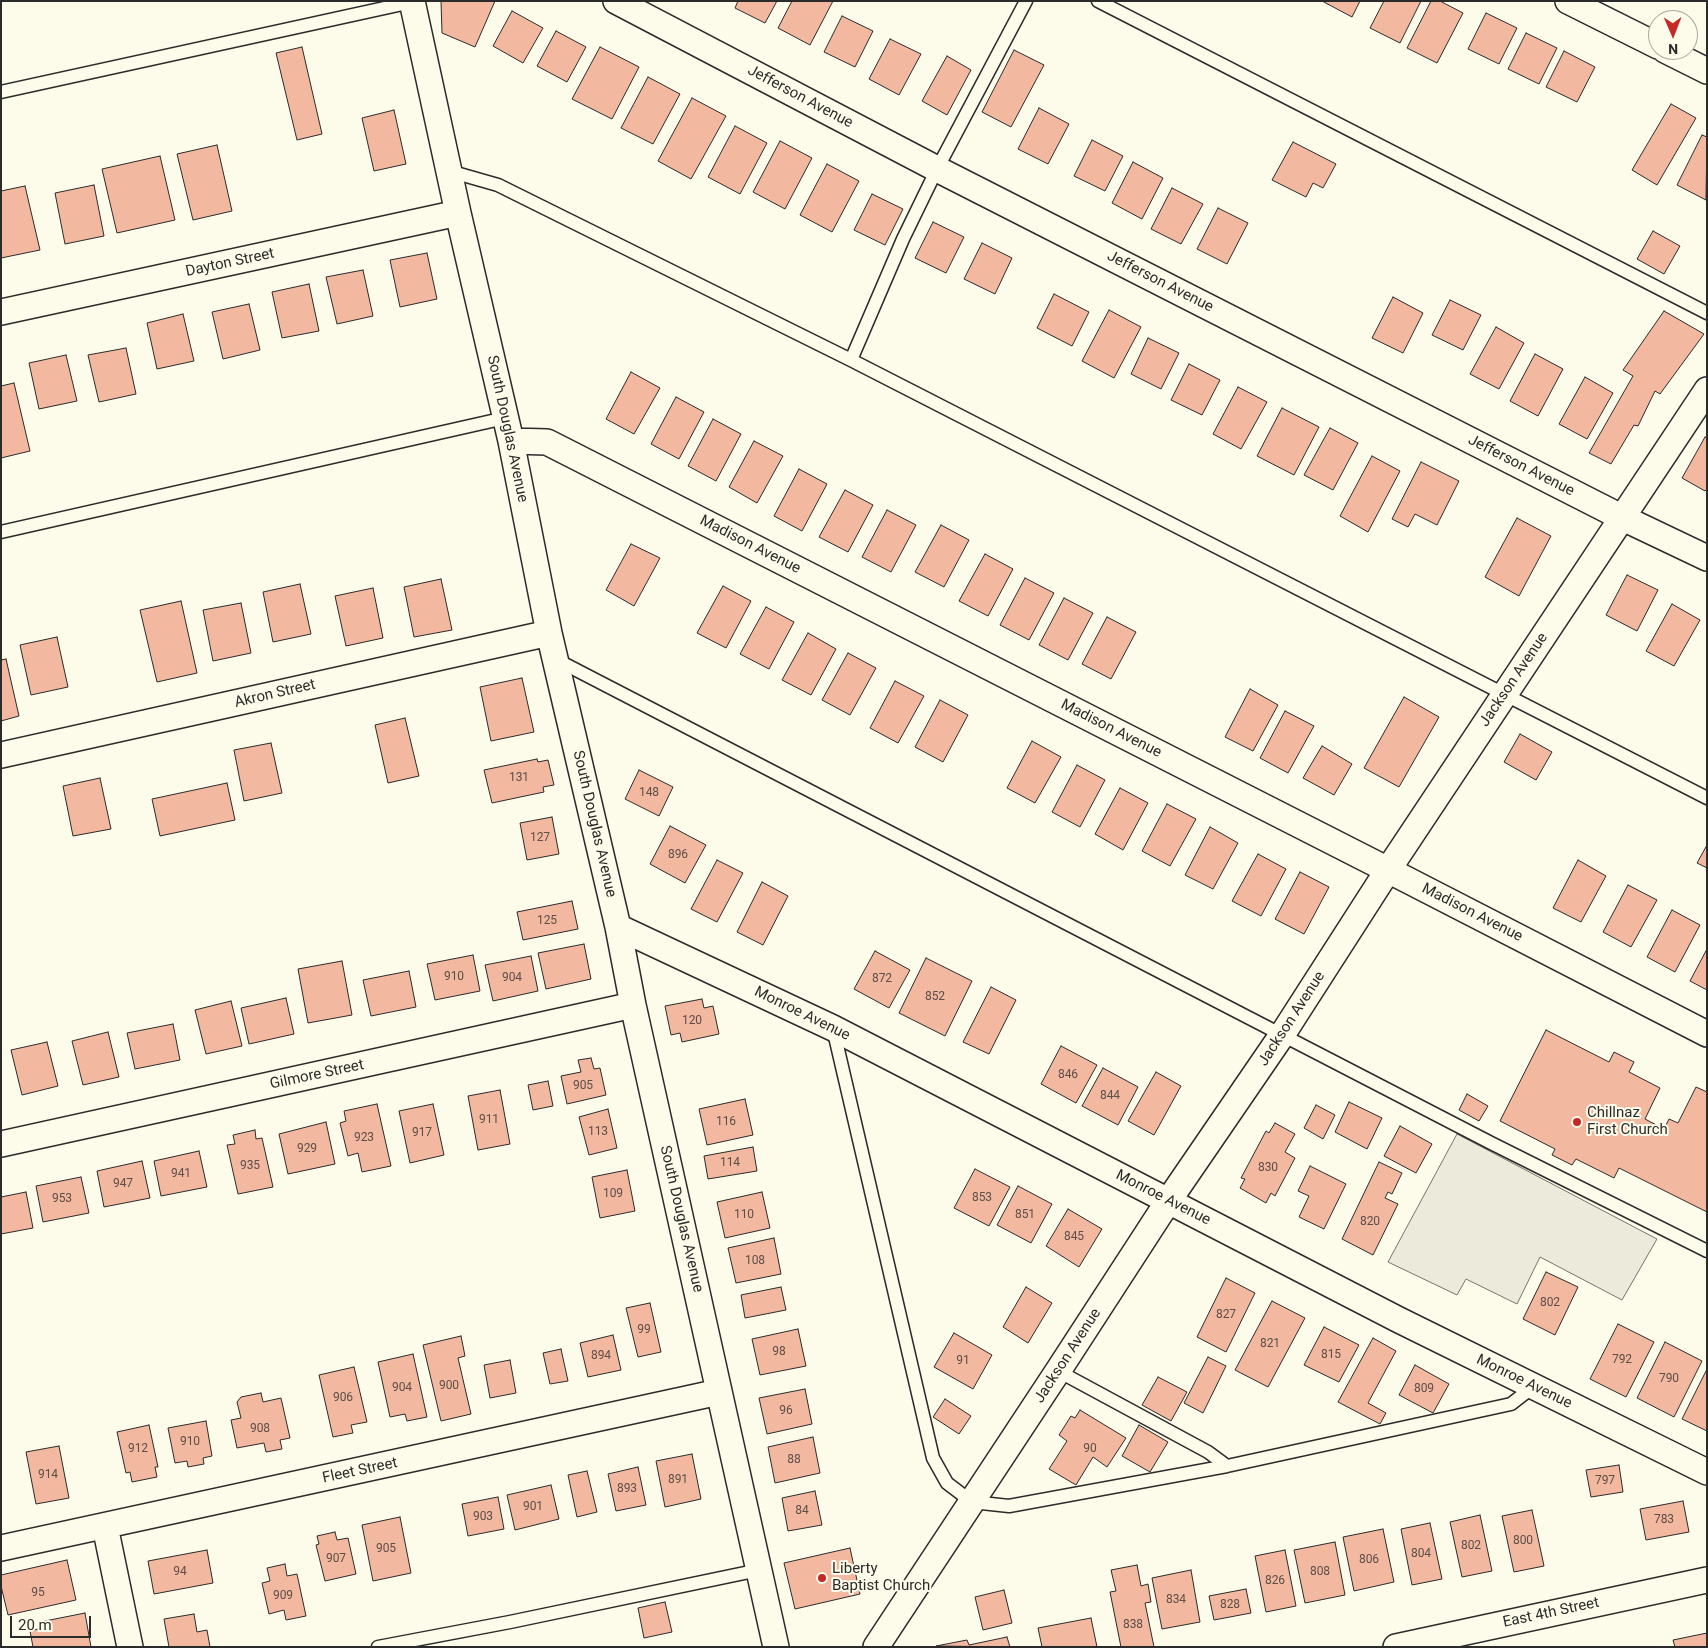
<!DOCTYPE html>
<style>
body{margin:0}
#map{position:relative;width:1708px;height:1648px;overflow:hidden;background:#fdfbea;font-family:Roboto,sans-serif}
canvas{display:block}
.frame{position:absolute;inset:0;border:2px solid #2b2b2b;pointer-events:none}
.north{position:absolute;left:1648px;top:10px;width:50px;height:50px;box-sizing:border-box;background:#fdfbea;border:1px solid #a9a89e;border-radius:50%;rotate:179deg;font-size:14px;font-weight:700;line-height:20px;text-align:center;color:#2b2b2b}
.north::after{content:'';display:block;margin:auto;width:18px;height:22px;background:#c62828;clip-path:polygon(50% 0,100% 100%,50% 72%,0 100%)}
.scale{position:absolute;left:10px;top:1616px;width:81px;height:22px;box-sizing:border-box;border:2px solid #2b2b2b;border-top:0;padding-left:6px;font-size:15px;line-height:18px;white-space:nowrap;color:#2b2b2b;-webkit-text-stroke:4px #fdfbea;paint-order:stroke}
</style>
<div id="map">
<canvas width="1708" height="1648"></canvas>
<div class="frame"></div>
<div class="north">N</div>
<div class="scale">20 m</div>
</div>
<script>
const c = document.querySelector('canvas').getContext('2d');
c.lineJoin = 'round';
function fill(path, color) {
  c.fillStyle = color;
  c.fill(path, 'evenodd');
}
function toPath(rows) {
  const path = new Path2D();
  for (const r of rows) {
    path.moveTo(r[0], r[1]);
    for (let i = 2; i < r.length; i += 2) path.lineTo(r[i], r[i + 1]);
  }
  return path;
}
function strokePath(path, color, width, dash) {
  c.strokeStyle = color;
  c.lineWidth = width;
  c.lineCap = dash ? 'butt' : 'round';
  c.setLineDash(dash || []);
  c.stroke(path);
}
function drawText(font, color, halo, rows, align = 'center') {
  c.font = font + ' Roboto,sans-serif';
  c.lineWidth = 4;
  c.setLineDash([]);
  c.textBaseline = 'middle';
  c.strokeStyle = halo;
  c.fillStyle = color;
  for (const [text, x, y, turn = 0] of rows) {
    c.save();
    c.translate(x, y);
    c.rotate((+turn || 0) * Math.PI / 180);
    c.textAlign = isNaN(turn) ? turn : align;
    if (halo) c.strokeText(text, 0, 0);
    c.fillText(text, 0, 0);
    c.restore();
  }
}
const parking = toPath([
 [1457,1134,1657,1239,1622,1300,1540,1257,1517,1304,1466,1279,1457,1295,1388,1262,1457,1134]
]);
const building = toPath([
 [441,1,495,1,475,47,442,33,441,1],
 [738,1,777,1,765,23,735,8,738,1],
 [792,1,833,1,810,45,778,28,792,1],
 [1322,1,1360,1,1352,17,1322,1],
 [1384,1,1421,1,1400,43,1370,28,1384,1],
 [1431,1,1440,1,1463,13,1437,63,1407,48,1431,1],
 [512,11,543,28,523,63,493,46,512,11],
 [1486,13,1517,28,1499,64,1468,49,1486,13],
 [842,16,873,31,855,67,824,52,842,16],
 [556,31,586,47,567,82,537,66,556,31],
 [1526,33,1557,48,1539,84,1508,69,1526,33],
 [890,39,921,54,899,95,869,79,890,39],
 [302,47,322,134,297,140,276,53,302,47],
 [600,47,639,67,612,119,572,99,600,47],
 [1014,50,1044,65,1011,127,982,112,1014,50],
 [1564,51,1595,67,1577,102,1546,87,1564,51],
 [947,56,971,70,947,115,922,101,947,56],
 [648,77,680,94,653,144,621,128,648,77],
 [692,98,726,116,691,179,658,161,692,98],
 [1671,104,1696,118,1657,185,1632,170,1671,104],
 [1039,108,1069,124,1048,164,1018,149,1039,108],
 [394,110,406,164,374,171,362,118,394,110],
 [735,126,767,143,740,194,708,177,735,126],
 [1702,135,1707,137,1706,200,1677,185,1702,135],
 [1092,140,1123,156,1105,191,1074,176,1092,140],
 [780,141,812,158,785,209,753,192,780,141],
 [1293,142,1336,164,1323,188,1313,183,1306,197,1272,180,1293,142],
 [217,145,232,211,193,220,177,154,217,145],
 [160,156,175,220,117,233,102,169,160,156],
 [1133,162,1163,178,1142,219,1112,203,1133,162],
 [827,164,859,181,832,232,800,215,827,164],
 [94,185,104,236,65,244,55,193,94,185],
 [25,186,40,250,1,258,1,191,25,186],
 [1172,188,1203,204,1181,244,1151,229,1172,188],
 [872,194,903,209,885,245,854,230,872,194],
 [1218,208,1248,223,1227,264,1197,249,1218,208],
 [933,222,964,237,946,273,915,258,933,222],
 [1653,231,1680,246,1664,274,1637,259,1653,231],
 [982,243,1012,258,995,294,964,279,982,243],
 [427,253,437,299,400,307,390,260,427,253],
 [363,270,373,316,337,324,326,277,363,270],
 [309,284,319,331,282,338,272,292,309,284],
 [1054,294,1089,312,1072,346,1037,328,1054,294],
 [1393,297,1423,313,1403,353,1372,338,1393,297],
 [1450,300,1481,315,1463,350,1432,335,1450,300],
 [249,304,260,350,223,359,212,312,249,304],
 [1109,310,1141,327,1114,378,1082,361,1109,310],
 [1664,311,1704,334,1660,394,1655,391,1638,426,1634,425,1611,464,1589,453,1633,376,1623,370,1664,311],
 [183,314,194,361,157,369,147,323,183,314],
 [1496,327,1524,343,1499,389,1470,374,1496,327],
 [1148,338,1179,353,1161,389,1131,374,1148,338],
 [126,348,136,394,99,402,88,355,126,348],
 [1535,354,1563,369,1538,416,1510,401,1535,354],
 [66,355,77,401,39,409,29,363,66,355],
 [1189,364,1220,380,1202,415,1171,400,1189,364],
 [631,372,660,388,634,434,606,419,631,372],
 [1585,377,1613,393,1587,439,1559,424,1585,377],
 [14,383,30,451,1,458,1,386,14,383],
 [1238,387,1267,402,1241,449,1213,434,1238,387],
 [676,397,704,412,679,459,651,444,676,397],
 [1282,408,1319,427,1294,475,1257,456,1282,408],
 [713,419,741,434,716,481,688,466,713,419],
 [1330,428,1358,443,1333,490,1304,475,1330,428],
 [1705,437,1707,438,1707,489,1705,491,1682,478,1705,437],
 [754,441,783,456,757,503,729,487,754,441],
 [1372,456,1400,471,1368,532,1340,516,1372,456],
 [1421,462,1459,481,1437,525,1415,514,1408,527,1392,519,1421,462],
 [799,469,827,484,802,531,774,516,799,469],
 [845,490,873,505,848,552,819,537,845,490],
 [887,510,916,525,891,572,862,557,887,510],
 [1517,518,1551,536,1519,596,1485,577,1517,518],
 [941,525,969,540,944,587,915,572,941,525],
 [631,544,660,558,634,606,606,590,631,544],
 [985,554,1013,569,988,616,959,601,985,554],
 [1627,575,1658,590,1637,631,1606,615,1627,575],
 [1025,578,1054,593,1029,640,1000,625,1025,578],
 [441,579,452,630,414,637,404,587,441,579],
 [300,584,311,634,273,642,263,592,300,584],
 [723,586,751,601,726,648,697,633,723,586],
 [373,588,383,638,346,646,335,596,373,588],
 [1064,598,1093,613,1068,660,1039,645,1064,598],
 [181,601,197,673,157,682,140,610,181,601],
 [241,603,251,653,213,661,203,610,241,603],
 [1672,604,1700,620,1674,666,1646,651,1672,604],
 [766,607,794,622,769,669,740,654,766,607],
 [1107,617,1136,632,1111,679,1082,664,1107,617],
 [808,633,836,649,811,695,782,680,808,633],
 [57,637,68,687,31,695,20,645,57,637],
 [848,653,876,668,850,715,822,700,848,653],
 [6,659,19,716,1,721,1,660,6,659],
 [522,678,534,732,491,741,480,687,522,678],
 [895,681,924,696,898,743,870,728,895,681],
 [1250,689,1278,705,1253,751,1225,737,1250,689],
 [1404,697,1439,717,1399,787,1364,768,1404,697],
 [940,700,968,715,943,762,915,747,940,700],
 [1285,711,1314,726,1288,773,1260,758,1285,711],
 [405,718,419,776,388,783,375,725,405,718],
 [1520,734,1552,752,1536,780,1504,762,1520,734],
 [1032,741,1061,757,1035,803,1007,788,1032,741],
 [271,743,282,793,244,801,234,750,271,743],
 [1322,746,1352,764,1334,795,1303,778,1322,746],
 [537,759,538,762,548,760,554,785,543,787,544,792,492,803,484,770,537,759],
 [1077,765,1105,780,1080,827,1052,812,1077,765],
 [639,770,673,787,659,816,625,799,639,770],
 [100,778,111,829,73,836,63,786,100,778],
 [227,783,235,820,160,836,152,799,227,783],
 [1120,788,1148,803,1123,850,1095,834,1120,788],
 [1167,804,1196,819,1170,866,1142,851,1167,804],
 [552,817,559,854,527,860,520,823,552,817],
 [670,826,706,845,685,883,650,864,670,826],
 [1210,827,1238,843,1213,889,1185,875,1210,827],
 [1707,845,1707,868,1697,863,1707,845],
 [1258,854,1286,869,1261,916,1232,901,1258,854],
 [717,860,743,873,717,922,691,909,717,860],
 [1578,860,1606,876,1581,922,1553,908,1578,860],
 [1300,872,1329,887,1304,934,1275,919,1300,872],
 [762,882,788,896,763,945,737,932,762,882],
 [1628,885,1657,900,1631,947,1603,932,1628,885],
 [572,901,578,929,523,940,517,912,572,901],
 [1672,910,1700,925,1675,972,1647,957,1672,910],
 [584,944,591,979,546,989,538,953,584,944],
 [1707,949,1707,990,1690,981,1707,949],
 [875,951,910,970,889,1008,854,989,875,951],
 [473,955,480,991,435,1000,427,964,473,955],
 [531,956,538,991,493,1001,485,965,531,956],
 [926,958,972,981,945,1036,899,1013,926,958],
 [342,961,352,1015,308,1023,298,969,342,961],
 [409,971,416,1007,371,1016,363,980,409,971],
 [991,987,1016,1000,989,1054,963,1042,991,987],
 [286,998,294,1034,249,1044,241,1008,286,998],
 [702,999,704,1008,713,1006,719,1034,682,1042,680,1033,671,1035,665,1006,702,999],
 [231,1001,242,1046,206,1054,195,1010,231,1001],
 [173,1024,180,1060,135,1069,127,1033,173,1024],
 [1546,1030,1609,1062,1614,1052,1634,1062,1629,1072,1660,1088,1645,1119,1664,1129,1669,1119,1678,1123,1696,1087,1707,1092,1707,1212,1619,1168,1614,1178,1576,1159,1572,1165,1552,1155,1555,1149,1500,1121,1546,1030],
 [108,1032,119,1077,83,1085,72,1041,108,1032],
 [47,1042,58,1086,22,1095,11,1050,47,1042],
 [1061,1046,1097,1065,1076,1103,1041,1084,1061,1046],
 [591,1058,594,1069,600,1068,606,1095,567,1104,561,1076,581,1072,578,1060,591,1058],
 [1103,1068,1138,1087,1118,1125,1082,1106,1103,1068],
 [1156,1072,1181,1086,1154,1135,1128,1121,1156,1072],
 [548,1081,553,1106,533,1110,528,1085,548,1081],
 [500,1090,510,1144,478,1150,468,1096,500,1090],
 [1467,1094,1488,1106,1479,1121,1459,1110,1467,1094],
 [745,1099,753,1135,707,1145,699,1109,745,1099],
 [1349,1102,1382,1118,1367,1149,1335,1132,1349,1102],
 [377,1104,391,1166,362,1172,358,1153,348,1156,340,1123,346,1121,344,1111,377,1104],
 [433,1104,444,1155,410,1163,399,1111,433,1104],
 [1316,1105,1335,1115,1323,1139,1304,1128,1316,1105],
 [608,1109,617,1148,589,1155,579,1117,608,1109],
 [326,1122,335,1164,288,1174,279,1134,326,1122],
 [1275,1123,1295,1134,1285,1152,1295,1158,1275,1196,1271,1193,1266,1203,1240,1188,1245,1179,1241,1178,1266,1131,1269,1133,1275,1123],
 [1400,1126,1432,1144,1416,1173,1384,1156,1400,1126],
 [255,1130,256,1139,262,1138,273,1187,238,1194,227,1145,235,1144,233,1135,255,1130],
 [753,1147,757,1171,708,1179,704,1156,753,1147],
 [199,1151,207,1187,161,1196,154,1161,199,1151],
 [142,1161,150,1198,104,1207,97,1171,142,1161],
 [1379,1162,1402,1173,1392,1194,1388,1192,1385,1198,1398,1204,1373,1255,1342,1239,1379,1162],
 [1310,1166,1346,1184,1324,1229,1299,1217,1309,1196,1298,1191,1310,1166],
 [975,1169,1010,1187,989,1226,954,1208,975,1169],
 [627,1170,635,1211,600,1218,592,1177,627,1170],
 [81,1177,89,1213,43,1222,36,1186,81,1177],
 [1018,1186,1052,1204,1031,1243,997,1225,1018,1186],
 [26,1192,33,1228,1,1234,1,1197,26,1192],
 [762,1192,770,1228,725,1238,717,1202,762,1192],
 [1068,1209,1102,1229,1079,1267,1046,1246,1068,1209],
 [774,1238,781,1274,736,1283,728,1248,774,1238],
 [1546,1272,1578,1287,1555,1335,1523,1319,1546,1272],
 [1226,1278,1255,1293,1226,1352,1197,1337,1226,1278],
 [781,1287,786,1310,745,1318,741,1295,781,1287],
 [1026,1287,1052,1303,1028,1343,1003,1327,1026,1287],
 [1272,1301,1305,1318,1268,1387,1235,1370,1272,1301],
 [650,1303,661,1352,638,1357,626,1308,650,1303],
 [1618,1324,1654,1342,1626,1397,1590,1379,1618,1324],
 [1324,1327,1359,1345,1339,1382,1304,1365,1324,1327],
 [798,1329,806,1366,760,1375,752,1339,798,1329],
 [954,1333,992,1355,973,1389,934,1367,954,1333],
 [613,1335,621,1370,588,1377,580,1343,613,1335],
 [461,1336,465,1356,458,1358,471,1414,441,1421,423,1345,461,1336],
 [1373,1338,1396,1351,1368,1403,1386,1413,1380,1424,1338,1402,1373,1338],
 [1665,1342,1702,1361,1674,1417,1637,1398,1665,1342],
 [561,1349,568,1381,550,1384,543,1353,561,1349],
 [413,1354,427,1417,407,1421,405,1414,390,1417,378,1362,413,1354],
 [1208,1357,1226,1366,1203,1413,1184,1403,1208,1357],
 [510,1360,516,1393,490,1398,484,1365,510,1360],
 [1415,1365,1449,1384,1433,1413,1399,1395,1415,1365],
 [354,1367,367,1422,351,1425,353,1433,333,1437,319,1375,354,1367],
 [1707,1369,1707,1431,1682,1419,1707,1369],
 [1158,1377,1187,1392,1171,1421,1142,1405,1158,1377],
 [805,1389,812,1424,767,1434,759,1398,805,1389],
 [261,1393,263,1402,281,1398,290,1438,280,1440,282,1449,266,1452,264,1443,237,1448,231,1420,241,1418,237,1402,241,1397,261,1393],
 [945,1399,971,1416,959,1434,933,1417,945,1399],
 [1080,1410,1126,1438,1107,1467,1093,1457,1076,1485,1049,1469,1067,1441,1059,1435,1071,1416,1075,1418,1080,1410],
 [206,1421,212,1456,203,1458,204,1464,188,1467,187,1461,175,1463,168,1428,206,1421],
 [149,1425,158,1467,155,1467,157,1477,132,1482,130,1472,126,1473,117,1432,149,1425],
 [1139,1425,1168,1442,1150,1472,1122,1456,1139,1425],
 [813,1437,820,1473,775,1483,768,1447,813,1437],
 [59,1446,69,1498,36,1504,26,1452,59,1446],
 [692,1454,701,1499,665,1507,656,1461,692,1454],
 [1619,1465,1623,1492,1591,1497,1586,1470,1619,1465],
 [638,1467,646,1505,616,1511,608,1474,638,1467],
 [587,1471,597,1512,577,1517,568,1475,587,1471],
 [551,1485,559,1519,515,1530,507,1495,551,1485],
 [815,1491,822,1525,788,1531,782,1498,815,1491],
 [498,1497,504,1529,468,1536,462,1504,498,1497],
 [1683,1501,1689,1532,1646,1540,1640,1509,1683,1501],
 [1532,1510,1544,1566,1514,1572,1502,1516,1532,1510],
 [1480,1515,1492,1571,1462,1577,1450,1522,1480,1515],
 [400,1517,411,1573,373,1581,362,1525,400,1517],
 [1430,1523,1442,1579,1412,1585,1401,1529,1430,1523],
 [1383,1529,1394,1582,1354,1591,1343,1537,1383,1529],
 [335,1532,337,1540,348,1538,356,1574,325,1581,316,1545,319,1544,317,1536,335,1532],
 [1335,1542,1345,1595,1305,1603,1294,1550,1335,1542],
 [850,1548,860,1594,795,1609,784,1563,850,1548],
 [207,1550,213,1583,154,1594,148,1561,207,1550],
 [1285,1550,1296,1606,1266,1612,1255,1556,1285,1550],
 [67,1560,76,1600,8,1615,1,1586,1,1575,67,1560],
 [285,1564,287,1576,297,1574,306,1616,286,1620,284,1610,269,1614,262,1583,270,1581,267,1568,285,1564],
 [1137,1565,1141,1586,1148,1584,1151,1602,1145,1603,1154,1647,1121,1647,1110,1592,1116,1591,1111,1570,1137,1565],
 [1191,1570,1200,1622,1162,1629,1152,1578,1191,1570],
 [1246,1589,1251,1613,1214,1620,1209,1596,1246,1589],
 [1004,1590,1012,1623,983,1630,975,1597,1004,1590],
 [665,1602,672,1632,644,1638,638,1608,665,1602],
 [85,1613,91,1647,33,1647,30,1631,42,1628,40,1622,85,1613],
 [194,1614,197,1632,207,1630,210,1647,169,1647,164,1619,194,1614],
 [1091,1618,1097,1647,1042,1647,1038,1628,1091,1618],
 [1707,1633,1707,1647,1675,1647,1673,1640,1707,1633],
 [1007,1637,1010,1647,936,1646,967,1640,969,1645,1007,1637]
]);
const service = toPath([
 [1098,1,1707,313],
 [1,92,412,2],
 [449,171,498,185,851,360,1707,798],
 [851,360,903,239,937,169,1026,1],
 [1,532,505,418],
 [555,659,1491,1143,1707,1251],
 [833,1028,933,1458,947,1483,972,1502,1009,1506,1227,1466,1511,1404,1533,1387],
 [1058,1371,1208,1452,1227,1466],
 [378,1647,510,1622,759,1570]
]);
const minor = toPath([
 [412,1,458,213,511,441,549,633,618,927,633,1005,776,1647],
 [616,1,937,169,1623,518,1707,558],
 [1568,1,1658,46],
 [1665,50,1707,71],
 [1,312,458,213],
 [511,441,547,442,1388,870,1707,1034],
 [1,755,549,633],
 [618,927,833,1028,1399,1320,1707,1472],
 [1,1144,633,1005],
 [105,1526,130,1647],
 [1,1548,719,1392],
 [876,1647,1058,1371,1169,1200,1282,1035,1388,870,1707,390],
 [1396,1647,1707,1580]
]);
const markers = [
 [1577,1122,5,"#c62828"],
 [822,1578,5,"#c62828"]
];
const numberNames = [
 ["131",519,778],
 ["148",649,793],
 ["127",540,838],
 ["896",678,855],
 ["125",547,921],
 ["910",454,977],
 ["904",512,978],
 ["872",882,979],
 ["852",935,997],
 ["120",692,1021],
 ["846",1068,1075],
 ["905",583,1086],
 ["844",1110,1096],
 ["911",489,1120],
 ["116",726,1122],
 ["113",598,1132],
 ["917",422,1133],
 ["923",364,1138],
 ["929",307,1149],
 ["114",730,1163],
 ["935",250,1166],
 ["830",1268,1168],
 ["941",181,1174],
 ["947",123,1184],
 ["109",613,1194],
 ["853",982,1198],
 ["953",62,1199],
 ["110",744,1215],
 ["851",1025,1215],
 ["820",1370,1222],
 ["845",1074,1237],
 ["108",755,1261],
 ["802",1550,1303],
 ["827",1226,1315],
 ["99",644,1330],
 ["821",1270,1344],
 ["98",779,1352],
 ["815",1331,1355],
 ["894",601,1356],
 ["792",1622,1360],
 ["91",963,1361],
 ["790",1669,1379],
 ["900",449,1386],
 ["904",402,1388],
 ["809",1424,1389],
 ["906",343,1398],
 ["96",786,1411],
 ["908",260,1429],
 ["910",190,1442],
 ["912",138,1449],
 ["90",1090,1449],
 ["88",794,1460],
 ["914",48,1475],
 ["891",678,1480],
 ["797",1605,1481],
 ["893",627,1489],
 ["901",533,1507],
 ["84",802,1511],
 ["903",483,1517],
 ["783",1664,1520],
 ["800",1523,1541],
 ["802",1471,1546],
 ["905",386,1549],
 ["804",1421,1554],
 ["907",336,1559],
 ["806",1369,1560],
 ["94",180,1572],
 ["808",1320,1572],
 ["826",1275,1581],
 ["95",38,1593],
 ["909",283,1596],
 ["834",1176,1600],
 ["828",1230,1605],
 ["838",1133,1625]
];
const streetNames = [
 ["Jefferson Avenue",800,97,28],
 ["Dayton Street",230,263,-12],
 ["Jefferson Avenue",1160,282,27],
 ["South Douglas Avenue",507,429,78],
 ["Jefferson Avenue",1521,466,27],
 ["Madison Avenue",750,545,27],
 ["Jackson Avenue",1514,680,-56],
 ["Akron Street",275,694,-13],
 ["Madison Avenue",1111,729,27],
 ["South Douglas Avenue",594,824,77],
 ["Madison Avenue",1472,913,27],
 ["Monroe Avenue",802,1014,26],
 ["Jackson Avenue",1292,1019,-57],
 ["Gilmore Street",317,1075,-12],
 ["Monroe Avenue",1163,1198,27],
 ["South Douglas Avenue",681,1219,77],
 ["Jackson Avenue",1068,1356,-57],
 ["Monroe Avenue",1524,1382,26],
 ["Fleet Street",360,1471,-12],
 ["East 4th Street",1551,1613,-12]
];
const poiNames = [
 ["Chillnaz",1587,1113],
 ["First Church",1587,1130],
 ["Liberty",832,1569],
 ["Baptist Church",832,1586]
];
fill(parking, '#eceadb');
strokePath(parking, '#74746e', 1);
fill(building, '#f2b8a0');
strokePath(building, '#2b2b2b', 1);
strokePath(service, '#2b2b2b', 15);
strokePath(minor, '#2b2b2b', 28);
strokePath(service, '#fdfbea', 12);
strokePath(minor, '#fdfbea', 25);
for (const [x, y, r, color] of markers) {
  const dot = new Path2D();
  dot.arc(x, y, r, 0, 2 * Math.PI);
  c.fillStyle = color;
  c.fill(dot);
  strokePath(dot, '#fdfbea', 2);
}
drawText('12px', '#5d4e48', null, numberNames);
drawText('15px', '#2b2b2b', '#fdfbea', streetNames);
drawText('15px', '#2b2b2b', '#fdfbea', poiNames, 'left');
</script>
